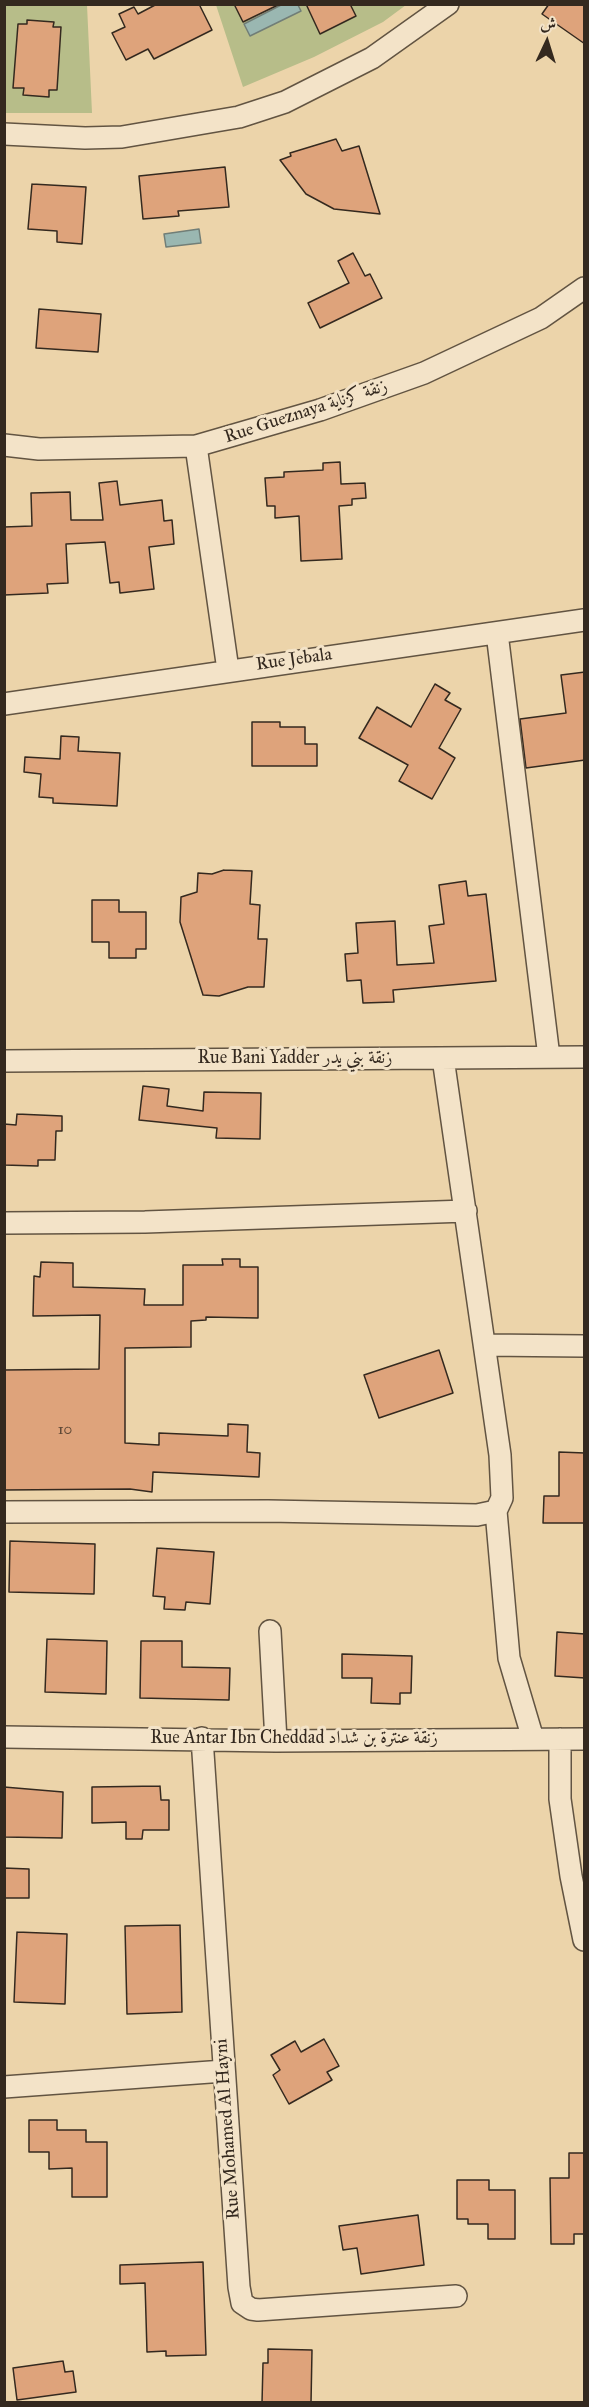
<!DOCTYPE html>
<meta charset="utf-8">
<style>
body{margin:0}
#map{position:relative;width:589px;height:2407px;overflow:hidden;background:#ecd4aa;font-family:"IM FELL Great Primer",Amiri,serif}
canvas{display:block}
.frame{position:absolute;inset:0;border:6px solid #34291f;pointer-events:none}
.north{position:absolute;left:517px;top:12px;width:60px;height:60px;-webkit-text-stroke:4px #f3e3c8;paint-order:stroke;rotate:4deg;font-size:16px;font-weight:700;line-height:24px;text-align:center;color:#34291f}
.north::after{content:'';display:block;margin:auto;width:21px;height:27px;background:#34291f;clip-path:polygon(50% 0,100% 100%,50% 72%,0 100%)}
</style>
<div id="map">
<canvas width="589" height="2407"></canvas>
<div class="frame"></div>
<div class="north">ش</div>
</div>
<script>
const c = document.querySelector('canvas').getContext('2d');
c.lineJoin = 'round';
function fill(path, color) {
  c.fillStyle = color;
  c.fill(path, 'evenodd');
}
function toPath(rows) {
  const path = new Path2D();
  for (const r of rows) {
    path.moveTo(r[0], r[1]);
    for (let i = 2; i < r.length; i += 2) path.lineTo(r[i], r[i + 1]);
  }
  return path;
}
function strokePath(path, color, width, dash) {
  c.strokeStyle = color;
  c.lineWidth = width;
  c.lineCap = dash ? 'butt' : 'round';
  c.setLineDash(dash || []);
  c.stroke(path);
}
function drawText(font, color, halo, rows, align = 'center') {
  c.font = font + ' "IM FELL Great Primer",Amiri,serif';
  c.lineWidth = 6;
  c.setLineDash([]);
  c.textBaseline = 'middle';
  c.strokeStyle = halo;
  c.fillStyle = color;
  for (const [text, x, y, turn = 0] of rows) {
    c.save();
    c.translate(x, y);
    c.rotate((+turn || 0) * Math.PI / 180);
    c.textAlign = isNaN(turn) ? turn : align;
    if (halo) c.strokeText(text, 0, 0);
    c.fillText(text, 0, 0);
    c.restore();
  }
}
const green = toPath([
 [4,5,87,5,92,113,5,113],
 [28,20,53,22,53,27,61,28,57,90,49,90,49,97,24,95,24,88,14,88,15,67,35,45,16,44,18,24,27,24],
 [216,5,234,5,243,22,283,5,245,23,250,36,301,11,298,5,306,5,321,34,356,16,350,5,406,5,383,22,314,57,243,87]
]);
const water = toPath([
 [283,4,298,5,301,11,250,36,244,24,283,4],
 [199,229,201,243,166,247,164,234,199,229]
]);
const building = toPath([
 [157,4,199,4,212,30,154,59,148,49,126,60,112,33,125,27,119,14,134,7,138,14,157,4],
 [234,4,280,4,243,22,234,4],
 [306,4,350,4,356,16,320,34,306,4],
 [549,4,585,4,585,44,542,14,549,4],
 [27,20,54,22,53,27,61,27,57,90,49,90,49,97,23,95,24,88,13,88,18,24,27,24,27,20],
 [336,139,342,151,359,146,380,214,334,209,306,194,280,160,291,156,290,153,336,139],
 [225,167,229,207,178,211,179,216,143,219,139,176,225,167],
 [32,184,86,187,82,244,57,242,57,231,28,229,32,184],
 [353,253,365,276,370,274,382,298,320,328,308,303,349,283,338,261,353,253],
 [39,309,101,314,98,352,36,348,39,309],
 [340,462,341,484,365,483,366,498,352,499,352,505,339,506,342,559,301,561,299,516,275,518,275,506,267,506,265,478,284,477,284,472,323,470,323,463,340,462],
 [117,481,120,505,162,500,164,521,172,520,174,544,149,547,154,589,120,593,119,582,110,583,105,542,66,544,68,583,47,584,48,593,4,595,4,527,32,526,31,493,70,492,71,520,103,520,99,483,117,481],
 [585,672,585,760,526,768,520,719,566,713,561,675,585,672],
 [435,684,450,693,445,700,461,709,439,748,455,758,432,799,399,781,408,765,359,738,377,707,411,727,435,684],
 [252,722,280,722,280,727,305,727,305,744,317,744,317,766,252,766,252,722],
 [61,736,79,737,78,751,120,753,117,806,53,803,53,798,39,797,41,774,24,772,25,757,60,759,61,736],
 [224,870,252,871,250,904,260,905,258,939,267,939,264,987,248,987,219,996,203,995,180,922,181,897,197,892,198,873,212,874,224,870],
 [466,881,468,896,486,894,496,981,393,990,394,1002,363,1003,361,980,347,981,345,954,358,953,356,923,395,921,397,965,434,963,429,926,444,924,439,885,466,881],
 [92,900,119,900,119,912,146,912,146,949,136,949,136,958,109,958,109,942,92,942,92,900],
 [143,1086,169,1089,167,1106,203,1111,204,1092,261,1093,260,1139,216,1138,217,1128,139,1120,143,1086],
 [17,1114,62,1116,62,1131,56,1131,55,1160,38,1160,38,1166,4,1165,4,1124,16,1125,17,1114],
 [222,1259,240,1259,240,1267,258,1267,258,1318,206,1317,206,1320,191,1321,191,1347,125,1348,125,1443,159,1445,159,1433,228,1436,228,1424,248,1425,247,1452,260,1453,259,1477,153,1472,152,1492,130,1489,4,1490,4,1370,99,1369,100,1315,33,1316,34,1276,40,1277,41,1262,73,1263,73,1287,145,1289,144,1305,183,1305,183,1265,223,1265,222,1259],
 [439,1350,453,1393,379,1418,364,1375,439,1350],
 [559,1452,585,1453,585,1523,543,1523,544,1496,559,1496,559,1452],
 [10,1541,95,1544,94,1594,9,1592,10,1541],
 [157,1548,214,1552,210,1604,186,1602,185,1610,164,1609,165,1597,153,1596,157,1548],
 [557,1632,585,1634,585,1678,555,1676,557,1632],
 [47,1639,107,1641,106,1694,45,1692,47,1639],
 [141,1641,182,1641,182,1667,230,1668,229,1700,140,1698,141,1641],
 [342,1654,412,1656,411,1693,400,1693,400,1704,371,1703,372,1678,342,1678,342,1654],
 [160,1786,161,1800,169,1800,169,1830,143,1830,142,1839,126,1839,126,1822,92,1823,92,1787,160,1786],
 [4,1787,63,1792,62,1838,4,1837,4,1787],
 [4,1868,29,1869,29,1898,4,1898,4,1868],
 [180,1925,182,2012,127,2014,125,1926,180,1925],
 [17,1932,67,1934,65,2004,14,2002,17,1932],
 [324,2039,339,2066,327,2072,332,2080,289,2104,273,2075,280,2070,271,2055,295,2041,301,2052,324,2039],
 [29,2120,57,2120,57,2130,86,2130,86,2142,107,2142,107,2197,72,2197,72,2168,49,2169,49,2152,29,2152,29,2120],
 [569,2153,585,2153,585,2234,574,2234,574,2244,551,2244,550,2178,569,2178,569,2153],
 [457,2180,489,2180,489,2190,515,2190,515,2239,488,2239,488,2224,468,2224,468,2219,457,2219,457,2180],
 [418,2215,424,2265,361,2274,357,2248,343,2250,339,2226,418,2215],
 [203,2262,206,2355,166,2356,166,2351,147,2352,145,2283,120,2284,120,2265,203,2262],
 [268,2349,312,2350,311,2403,262,2403,263,2363,268,2363,268,2349],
 [63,2361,65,2372,73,2371,76,2392,17,2400,13,2368,63,2361]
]);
const minor = toPath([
 [4,134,85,138,122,137,239,117,285,102,372,58,448,4],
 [4,445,39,449,196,446,320,410,424,373,541,318,584,288],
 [196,446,228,670],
 [497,633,549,1057],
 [4,704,584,620],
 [4,1061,584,1057],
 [4,1223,145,1222,466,1211],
 [485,1345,584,1346],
 [496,1511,509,1658,533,1739],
 [4,1512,268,1511,477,1515,496,1511,502,1498,500,1455,443,1058],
 [270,1631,276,1741],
 [4,1737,276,1741,584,1739],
 [202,1738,239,2287,242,2303,251,2309,258,2310,456,2296],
 [560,1739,560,1799,571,1876,584,1940],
 [4,2087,224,2071]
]);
const numberNames = [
 ["10",65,1430]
];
const streetNames = [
 ["Rue Gueznaya زنقة كزناية",306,412,-18],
 ["Rue Jebala",294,660,-8],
 ["Rue Bani Yadder زنقة بني يدر",295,1059],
 ["Rue Antar Ibn Cheddad زنقة عنترة بن شداد",294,1739],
 ["Rue Mohamed Al Hayni",228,2129,-94]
];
fill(green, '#b7bd89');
fill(water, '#9ab7b1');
strokePath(water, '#717e77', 1.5);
fill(building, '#dea37b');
strokePath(building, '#34291f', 1.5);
strokePath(minor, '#625442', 24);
strokePath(minor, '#f3e3c8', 21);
drawText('15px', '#5e4836', null, numberNames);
drawText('18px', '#34291f', '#f3e3c8', streetNames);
</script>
